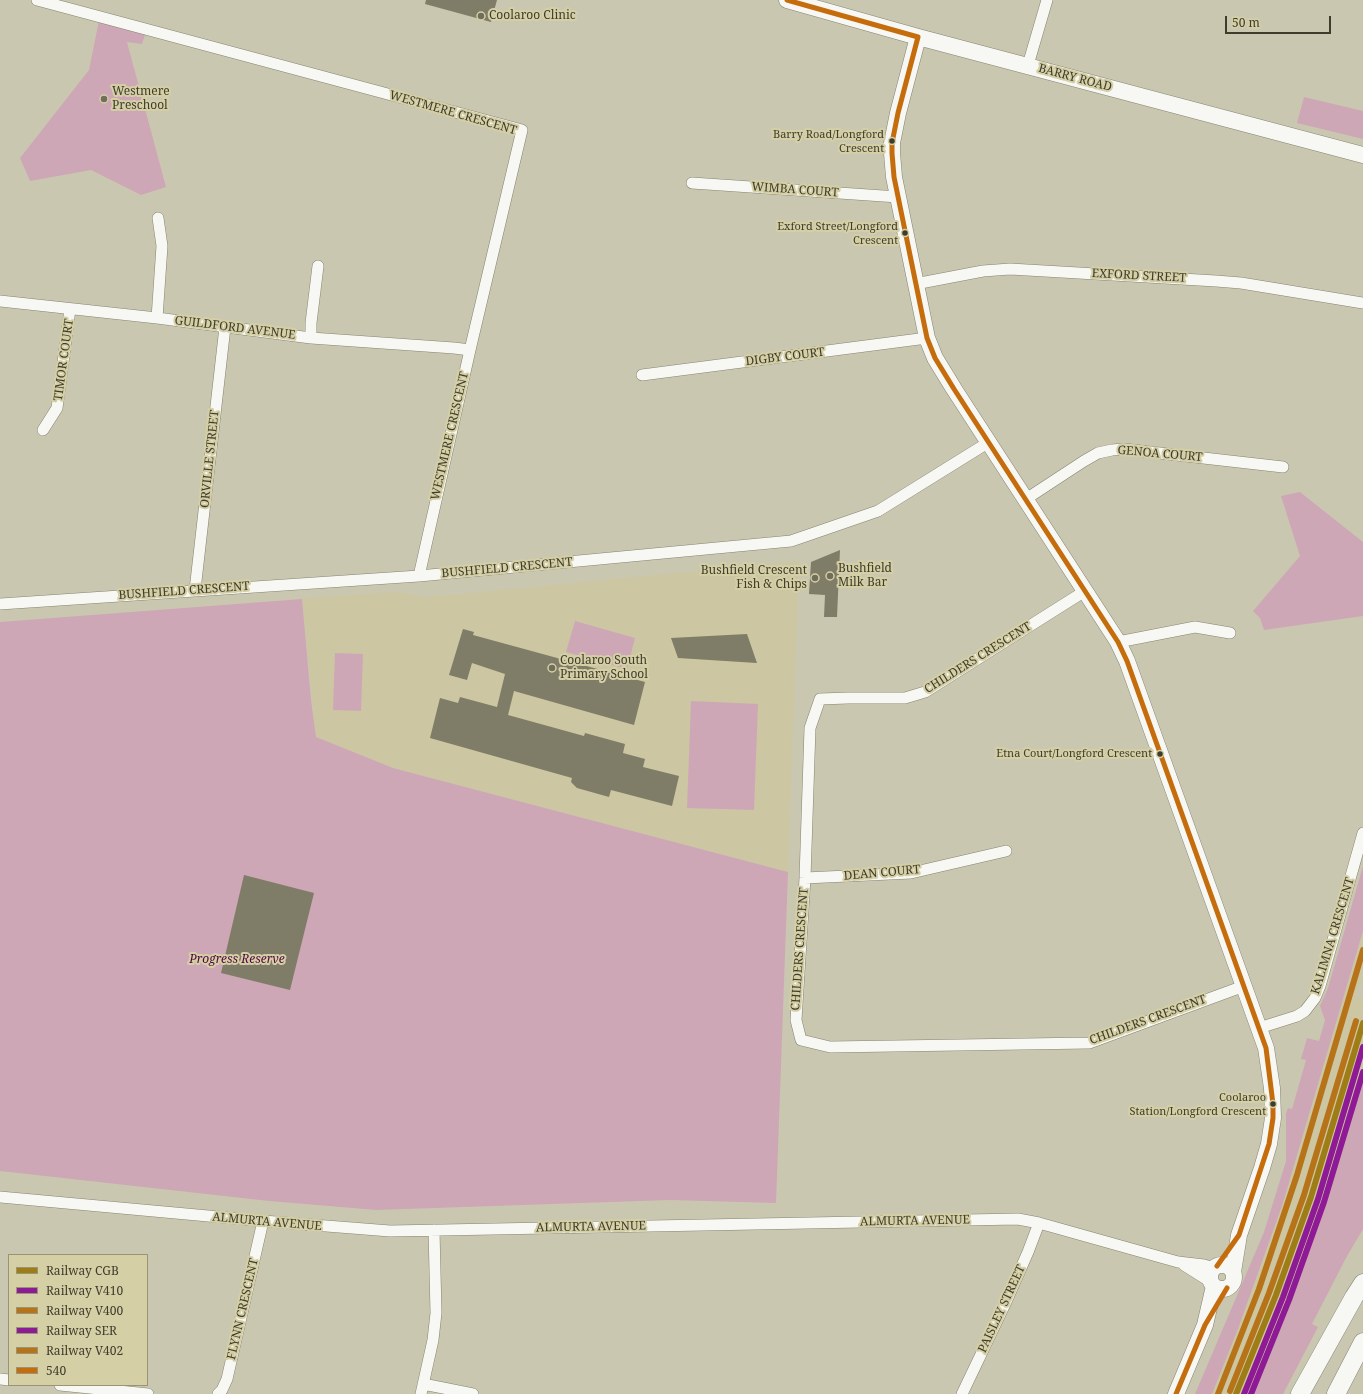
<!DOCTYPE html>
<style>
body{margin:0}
#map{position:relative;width:1363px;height:1394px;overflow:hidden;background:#cac7b0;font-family:"Noto Serif",serif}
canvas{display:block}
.legend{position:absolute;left:8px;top:1254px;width:140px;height:132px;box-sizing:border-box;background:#d5cfa6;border:1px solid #999475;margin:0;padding:5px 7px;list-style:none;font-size:12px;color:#3f3c2c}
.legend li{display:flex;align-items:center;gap:8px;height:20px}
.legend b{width:20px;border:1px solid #999475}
.scale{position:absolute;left:1225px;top:16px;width:106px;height:18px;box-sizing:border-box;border:2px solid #3f3c2c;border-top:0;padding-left:5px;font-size:12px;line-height:14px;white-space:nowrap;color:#3f3c2c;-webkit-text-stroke:3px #d5cfa6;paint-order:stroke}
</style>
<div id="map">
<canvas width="1363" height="1394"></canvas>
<ul class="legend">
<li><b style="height:5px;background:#9f7d16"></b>Railway CGB</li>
<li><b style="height:5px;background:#8f1a95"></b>Railway V410</li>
<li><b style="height:5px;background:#b77318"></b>Railway V400</li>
<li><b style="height:5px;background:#8f1a95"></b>Railway SER</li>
<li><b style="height:5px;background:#b77318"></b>Railway V402</li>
<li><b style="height:5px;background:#c56d0d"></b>540</li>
</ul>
<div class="scale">50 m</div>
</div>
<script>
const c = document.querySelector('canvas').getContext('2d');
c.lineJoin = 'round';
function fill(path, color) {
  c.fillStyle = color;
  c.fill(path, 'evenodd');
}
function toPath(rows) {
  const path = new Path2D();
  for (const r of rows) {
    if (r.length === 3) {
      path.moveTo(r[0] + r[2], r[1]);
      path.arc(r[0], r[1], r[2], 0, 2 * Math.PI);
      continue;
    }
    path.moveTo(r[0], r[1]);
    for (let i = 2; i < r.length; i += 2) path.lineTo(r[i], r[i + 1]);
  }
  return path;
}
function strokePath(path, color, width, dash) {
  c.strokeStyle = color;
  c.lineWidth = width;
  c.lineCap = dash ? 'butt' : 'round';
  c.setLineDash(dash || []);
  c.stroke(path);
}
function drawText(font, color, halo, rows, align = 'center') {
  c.font = font + ' "Noto Serif",serif';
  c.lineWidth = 4;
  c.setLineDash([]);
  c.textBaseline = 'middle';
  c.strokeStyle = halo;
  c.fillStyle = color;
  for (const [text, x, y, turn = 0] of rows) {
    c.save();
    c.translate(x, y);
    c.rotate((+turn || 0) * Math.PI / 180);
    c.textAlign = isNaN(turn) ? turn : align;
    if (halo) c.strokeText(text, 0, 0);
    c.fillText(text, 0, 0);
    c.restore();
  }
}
const built = toPath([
 [799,561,788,872,393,768,316,737,302,599,393,592,430,597],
 [1363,931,1363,977,1361,984,1359,984,1356,996,1362,998,1363,997,1363,1073,1313,1239,1277,1334,1253,1394,1212,1394,1238,1329,1283,1203]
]);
const green = toPath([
 [99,20,146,32,142,44,127,42,166,187,141,195,91,170,30,181,20,158,89,70],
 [1304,97,1363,111,1363,139,1297,123],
 [1300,492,1363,542,1363,616,1264,630,1260,618,1253,611,1300,556,1281,496],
 [302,599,311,700,316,737,393,768,788,872,776,1203,670,1200,376,1210,269,1201,0,1171,0,622],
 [575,621,635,638,627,669,566,652],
 [335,653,363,654,361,711,333,710],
 [691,701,758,704,754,810,687,808],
 [1363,866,1363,931,1283,1203,1238,1329,1212,1394,1195,1394,1264,1232,1286,1161,1286,1113,1288,1108,1292,1109,1306,1060,1301,1059,1307,1038,1319,1041,1325,1020,1320,1006,1328,988],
 [1363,1073,1363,1229,1346,1258,1312,1324,1318,1327,1283,1394,1253,1394,1277,1334,1313,1239]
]);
const building = toPath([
 [426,0,497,0,491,22,425,4],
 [840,550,837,617,824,617,825,595,809,594,811,562],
 [463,629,474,632,473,635,645,682,634,725,514,691,508,715,584,736,585,733,625,744,623,753,645,759,643,767,679,776,672,806,611,790,609,797,577,788,571,782,572,778,430,738,440,698,458,703,460,697,497,707,505,674,472,663,467,680,449,675],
 [747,634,757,663,678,658,671,638],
 [244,875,314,893,290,990,221,973]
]);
const street = toPath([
 [37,0,522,130,470,350,419,576],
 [1028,65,1047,0],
 [692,183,898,197],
 [915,284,983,271,1010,269,1216,281,1241,283,1363,303],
 [0,301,157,318,311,338,454,348,470,350],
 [157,318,162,246,158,218],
 [311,338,311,323,318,266],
 [642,375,927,338],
 [43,430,57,408,70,309],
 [1026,499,1084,461,1098,453,1112,450,1124,449,1283,467],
 [195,590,225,327],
 [1085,591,925,692,905,698,848,698,820,699,810,728,805,878,796,1020,801,1040,830,1047,1089,1043,1244,986],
 [0,604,419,576,791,541,878,511,989,442],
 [1118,642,1195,627,1230,633],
 [805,878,911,873,1006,851],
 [1259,1028,1297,1016,1305,1011,1315,998,1320,986,1363,833],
 [0,1197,263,1221,390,1231,1018,1219,1039,1223,1178,1262,1204,1265,1215,1268],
 [1184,1265,1211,1282],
 [0,1379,9,1380],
 [423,1384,473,1394],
 [60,1385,148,1394],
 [218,1394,222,1390,227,1379,263,1221],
 [421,1394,433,1340,436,1313,434,1230],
 [962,1394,1005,1304,1028,1252,1039,1223]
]);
const secondary = toPath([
 [787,0,918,37,1363,155],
 [918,37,898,113,892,143,892,153,894,177,927,338,935,358,954,389,1118,642,1127,661,1266,1048,1272,1088,1273,1118,1269,1144,1262,1168,1239,1235,1233,1272],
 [1222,1277,12],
 [1176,1394,1205,1325,1214,1286]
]);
const primary = toPath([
 [1300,1394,1354,1297,1363,1283],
 [1336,1394,1363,1342]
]);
const bus1 = toPath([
 [787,0,918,37],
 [918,37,898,113,892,143,892,153,894,177,927,338,935,358,954,389,1118,642,1127,661,1266,1048,1273,1104,1273,1118,1269,1144,1239,1235,1217,1266],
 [1176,1394,1205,1325,1227,1288]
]);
const rail1 = toPath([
 [1236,1394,1276,1295,1311,1197,1363,1023]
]);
const rail2 = toPath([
 [1244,1394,1283,1297,1318,1199,1363,1047]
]);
const rail3 = toPath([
 [1230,1391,1269,1293,1304,1195,1356,1021]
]);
const rail4 = toPath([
 [1251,1394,1289,1300,1324,1202,1363,1072]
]);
const rail5 = toPath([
 [1218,1394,1259,1289,1297,1175,1363,950]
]);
const markers = [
 [481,16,4,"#706d5a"],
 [104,99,4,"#706d5a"],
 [892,141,3.5,"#3f3c2c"],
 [905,233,3.5,"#3f3c2c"],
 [830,576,4,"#706d5a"],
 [815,578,4,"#706d5a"],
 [552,668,4,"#706d5a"],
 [1160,754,3.5,"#3f3c2c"],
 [1273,1104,3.5,"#3f3c2c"]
];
const busNames = [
 ["Barry Road/Longford",884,135],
 ["Crescent",884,149],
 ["Exford Street/Longford",898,227],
 ["Crescent",898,241],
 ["Etna Court/Longford Crescent",1152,754],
 ["Coolaroo",1266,1098],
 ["Station/Longford Crescent",1266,1112]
];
const poiNames = [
 ["Coolaroo Clinic",489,16],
 ["Westmere",112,92],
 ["Preschool",112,106],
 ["Bushfield",838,569],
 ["Milk Bar",838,583],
 ["Bushfield Crescent",807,571,"right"],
 ["Fish & Chips",807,585,"right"],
 ["Coolaroo South",560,661],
 ["Primary School",560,675]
];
const streetNames = [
 ["BARRY ROAD",1075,78,15],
 ["WESTMERE CRESCENT",453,113,16],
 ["WIMBA COURT",795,190,4],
 ["EXFORD STREET",1139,276,3],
 ["GUILDFORD AVENUE",235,328,7],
 ["DIGBY COURT",785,357,-7],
 ["TIMOR COURT",64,360,-82],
 ["WESTMERE CRESCENT",450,436,-77],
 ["GENOA COURT",1160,454,5],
 ["ORVILLE STREET",210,459,-84],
 ["BUSHFIELD CRESCENT",507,568,-5],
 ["BUSHFIELD CRESCENT",184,591,-4],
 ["CHILDERS CRESCENT",978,658,-32],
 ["DEAN COURT",882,873,-5],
 ["KALIMNA CRESCENT",1333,936,-73],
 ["CHILDERS CRESCENT",800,949,-86],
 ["CHILDERS CRESCENT",1148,1020,-20],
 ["ALMURTA AVENUE",915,1221,-1],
 ["ALMURTA AVENUE",267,1222,5],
 ["ALMURTA AVENUE",591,1227,-1],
 ["FLYNN CRESCENT",243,1309,-77],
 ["PAISLEY STREET",1002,1309,-65]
];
const parkNames = [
 ["Progress Reserve",237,960]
];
fill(built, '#ccc6a2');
fill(green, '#cea7b6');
fill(building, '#7f7c67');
strokePath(street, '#858372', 12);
strokePath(secondary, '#858372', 17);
strokePath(primary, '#858372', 19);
strokePath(street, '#f7f7f3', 11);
strokePath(secondary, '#f7f7f3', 16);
strokePath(primary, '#f7f7f3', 18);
strokePath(bus1, '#c56d0d', 5);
strokePath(rail1, '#9f7d16', 6);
strokePath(rail2, '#8f1a95', 6);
strokePath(rail3, '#b77318', 6);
strokePath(rail4, '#8f1a95', 6);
strokePath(rail5, '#b77318', 6);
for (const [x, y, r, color] of markers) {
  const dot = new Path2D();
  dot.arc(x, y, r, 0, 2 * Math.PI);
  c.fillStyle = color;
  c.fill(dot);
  strokePath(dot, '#d5cfa6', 1.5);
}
drawText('11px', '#3f3c2c', '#d5cfa6', busNames, 'right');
drawText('12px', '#3f3c2c', '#d5cfa6', poiNames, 'left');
drawText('12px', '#3f3c2c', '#d5cfa6', streetNames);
drawText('italic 12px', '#510240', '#d5cfa6', parkNames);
</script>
